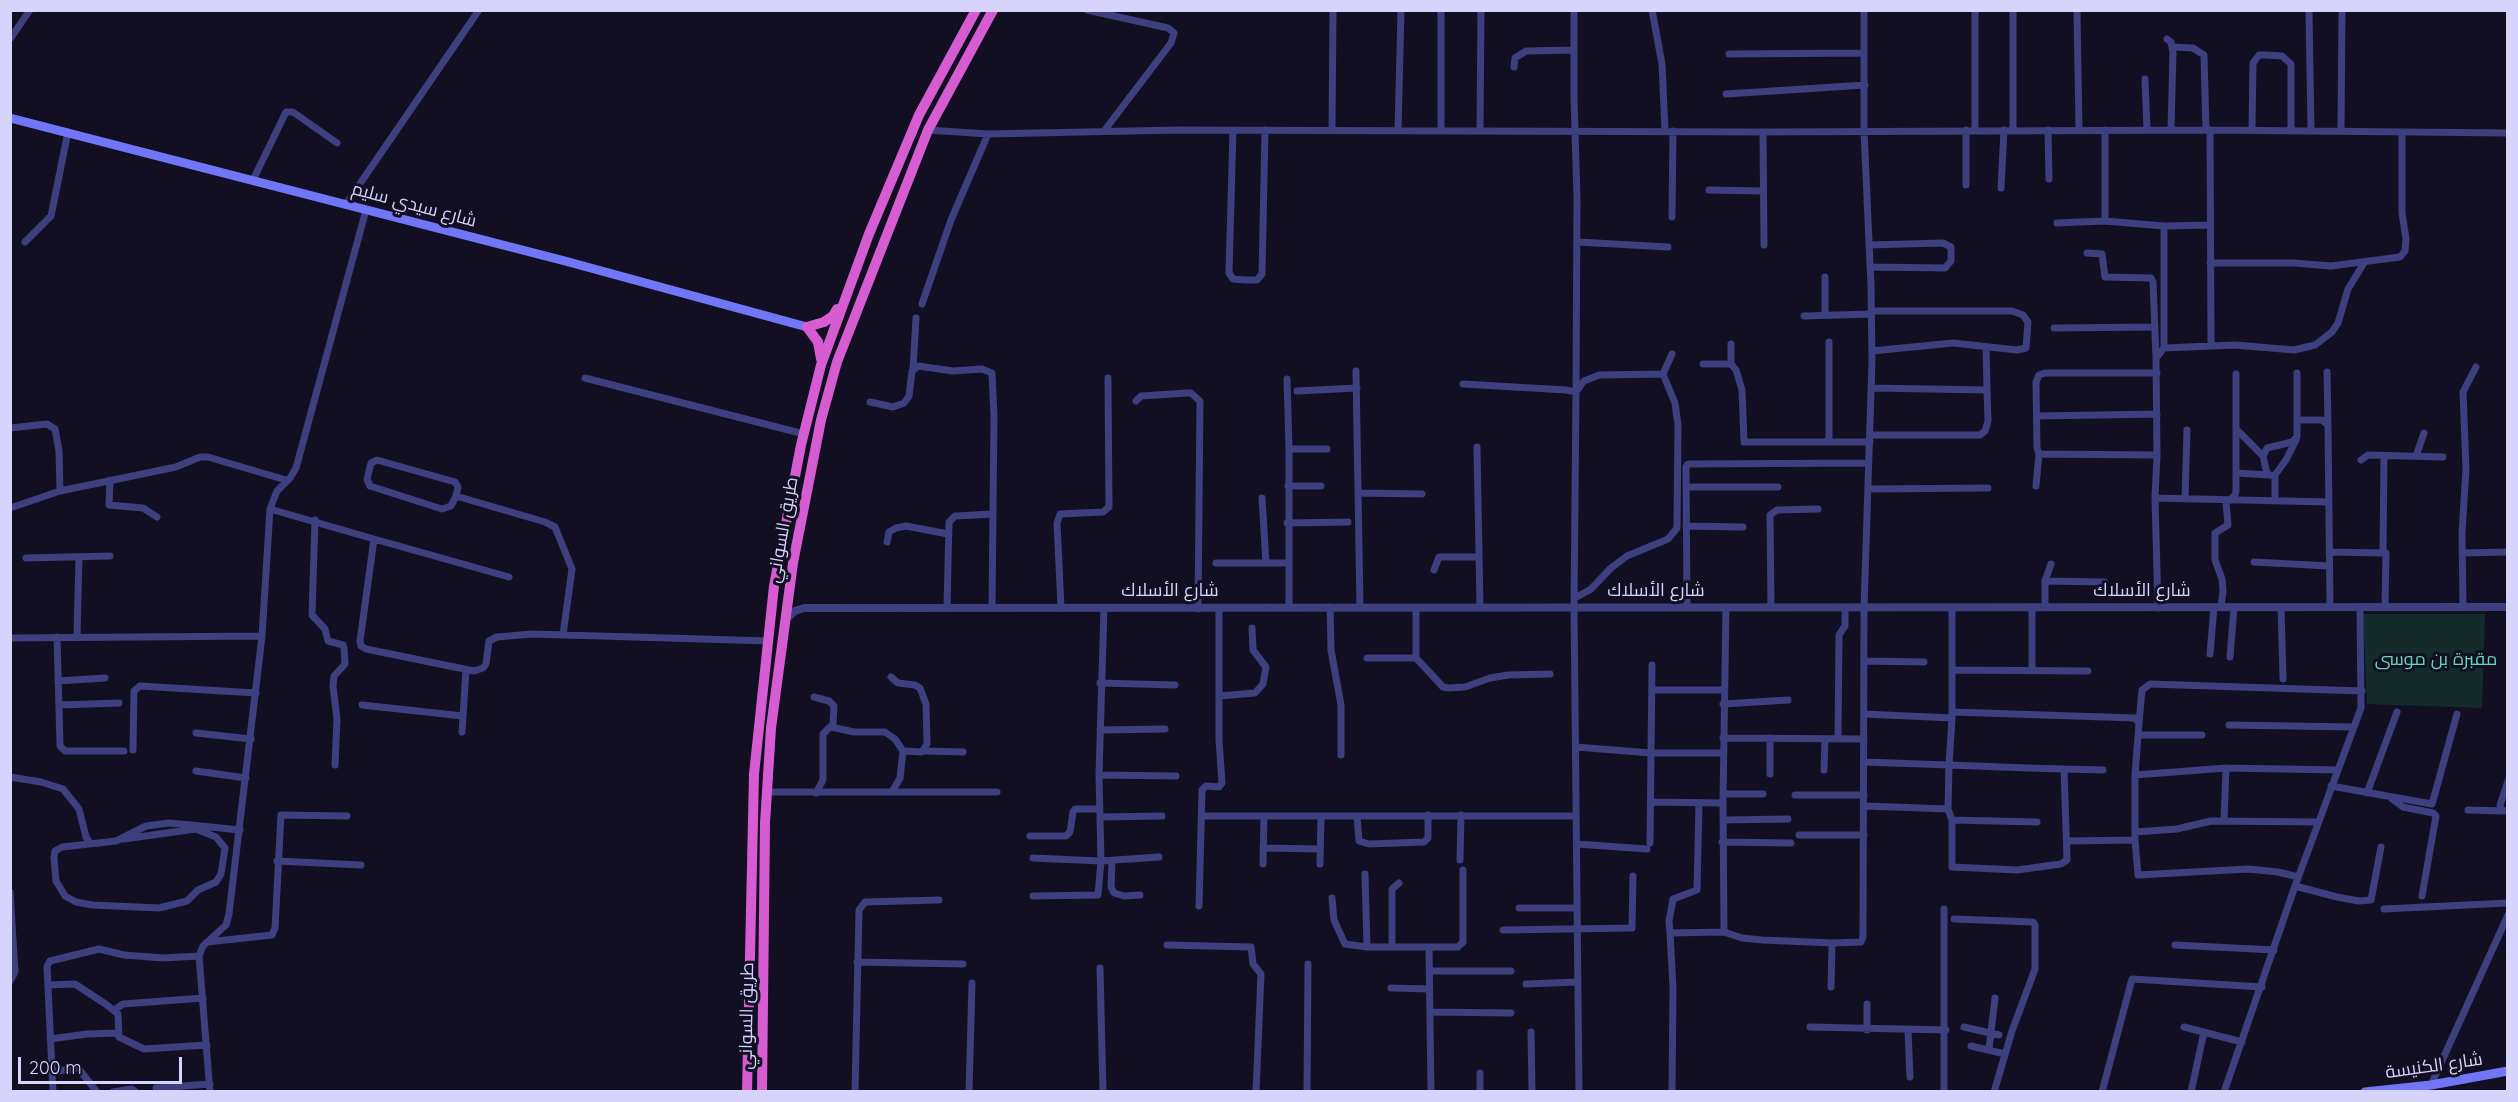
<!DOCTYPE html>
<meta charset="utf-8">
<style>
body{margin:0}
#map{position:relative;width:2518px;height:1102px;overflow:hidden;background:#120f23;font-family:Quicksand,sans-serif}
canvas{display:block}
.frame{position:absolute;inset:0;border:12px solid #d6d4fc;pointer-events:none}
.scale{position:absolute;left:18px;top:1057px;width:164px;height:27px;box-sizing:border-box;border:3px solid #d6d4fc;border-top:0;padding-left:8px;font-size:18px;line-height:21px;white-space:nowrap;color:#d6d4fc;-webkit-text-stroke:4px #120f23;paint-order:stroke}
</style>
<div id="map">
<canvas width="2518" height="1102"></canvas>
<div class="frame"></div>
<div class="scale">200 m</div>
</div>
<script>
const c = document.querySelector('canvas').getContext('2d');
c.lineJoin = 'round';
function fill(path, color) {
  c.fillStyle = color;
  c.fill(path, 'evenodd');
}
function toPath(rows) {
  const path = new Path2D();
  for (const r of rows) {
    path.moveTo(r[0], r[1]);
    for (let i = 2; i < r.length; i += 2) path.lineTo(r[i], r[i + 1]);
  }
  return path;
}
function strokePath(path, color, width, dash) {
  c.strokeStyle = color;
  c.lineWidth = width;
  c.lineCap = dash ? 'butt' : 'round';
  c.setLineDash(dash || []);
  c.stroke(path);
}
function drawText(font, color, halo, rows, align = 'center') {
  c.font = font + ' Quicksand,Cairo,sans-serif';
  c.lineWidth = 6;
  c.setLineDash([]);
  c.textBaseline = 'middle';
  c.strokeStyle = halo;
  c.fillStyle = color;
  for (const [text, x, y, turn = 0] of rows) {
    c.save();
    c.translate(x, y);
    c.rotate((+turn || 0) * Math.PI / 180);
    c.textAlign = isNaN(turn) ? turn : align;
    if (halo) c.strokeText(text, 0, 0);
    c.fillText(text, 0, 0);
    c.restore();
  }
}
const green = toPath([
 [2363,614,2485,614,2482,708,2367,704]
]);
const minor = toPath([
 [1087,10,1168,28,1174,33,1171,43,1104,131],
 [1441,10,1441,130],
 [1652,10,1662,64,1665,131],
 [1975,10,1975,130],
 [2077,10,2079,130],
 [2309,10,2311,131],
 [10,39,30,10],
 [2167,39,2171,42,2173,52,2171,130],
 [2172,47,2193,48,2204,55,2206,130],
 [1729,54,1864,53],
 [1514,67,1515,58,1526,51,1574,50],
 [2145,79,2147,130],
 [1726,94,1865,85],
 [928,130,988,134,1177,130,1763,132,2210,130,2508,133],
 [1233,130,1229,273,1233,279,1245,280,1257,280,1262,274,1265,130],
 [1332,130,1333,10],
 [1398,130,1401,10],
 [1966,130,1966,185],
 [2013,130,2013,10],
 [2048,130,2049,179],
 [2105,130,2105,221,2164,226,2209,225],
 [2210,130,2211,346],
 [2252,130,2253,63,2259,55,2267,55,2282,56,2291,64,2291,130],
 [1480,131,1481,10],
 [2341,131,2342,10],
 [1763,132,1764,245],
 [253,180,286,112,293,112,337,143],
 [2001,188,2004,130],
 [1709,190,1763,191],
 [346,204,479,10],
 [1672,217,1673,131],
 [2057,223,2105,221],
 [25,242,51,216,68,132],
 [1578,242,1668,247],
 [1869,245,1943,243,1951,247,1951,261,1945,268,1870,267],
 [2087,253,2102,254,2105,277,2151,278,2153,282,2156,358],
 [2210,263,2294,263,2331,266,2400,257,2405,251,2406,239,2402,213,2402,132],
 [1825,277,1825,315],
 [922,304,951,220,988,134],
 [1871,311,2012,311,2023,315,2028,322,2026,348,2017,350,1953,343,1872,351],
 [1804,316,1871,314],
 [2054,328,2155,327],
 [1829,342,1829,442],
 [1731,344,1731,364],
 [1986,348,1987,390],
 [2164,348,2164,226],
 [1703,364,1731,364,1736,370,1742,390,1744,442,1870,442],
 [913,369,916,318],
 [1356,371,1360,607],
 [2327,372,2328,425],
 [2157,373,2045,373,2039,375,2036,382,2037,448,2039,454,2157,455],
 [585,378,804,434],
 [1287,379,1289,449,1289,607],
 [1463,384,1566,390,1576,392,1577,198,1574,98,1574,10],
 [1297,391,1357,388],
 [1136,401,1141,396,1187,393,1191,393,1200,401,1198,609],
 [870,402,893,407,904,403,909,396,912,371,918,366,953,371,982,369,992,373,994,416,992,607],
 [2037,416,2157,414],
 [2298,420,2322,420,2328,425,2330,607],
 [10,428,47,424,55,429,59,451,60,491],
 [2236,429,2263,456,2267,474],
 [1870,435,1980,435,1985,431,1988,421,1987,390,1871,388],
 [1477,447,1480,607],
 [1289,449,1327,449],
 [2263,456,2267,448,2292,442,2297,437,2297,373],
 [2416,456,2424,433],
 [2361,460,2368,455,2443,457],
 [2236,473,2270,475],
 [110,480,109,505,143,508,157,517],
 [1288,486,1321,486],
 [2036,486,2039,454],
 [1686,487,1778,487],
 [1868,489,1988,488],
 [1358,493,1422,494],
 [456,496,458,487,455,482,377,460,371,463,367,479,370,486,442,509,451,506,456,496,545,522,555,527,572,569,563,635],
 [1262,498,1266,563],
 [2155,498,2328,502],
 [2185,499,2187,430],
 [2275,500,2275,475,2286,460,2296,440],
 [10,508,60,491,176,467,200,457,208,457,286,480],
 [270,509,374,539,360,641,361,646,366,649,474,671,483,668,486,664,489,641,497,637,532,634,769,641],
 [315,520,312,615,325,629,328,641,343,645,344,648,345,664,334,676,333,686,337,719,335,765],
 [1287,523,1348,522],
 [1686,526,1743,527],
 [374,539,509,577],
 [887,542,889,532,896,528,906,526,948,534],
 [2329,552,2386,553,2385,607],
 [2383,552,2384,456],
 [2462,553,2508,552],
 [26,558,110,556],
 [2254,562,2329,566],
 [1216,563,1288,563],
 [1434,570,1439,557,1479,557],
 [2045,581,2105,582],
 [1575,598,1591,589,1611,568,1627,556,1668,539,1677,528,1678,425,1675,403,1663,374,1672,354],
 [947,607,949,522,955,516,993,514],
 [1330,607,1331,650,1341,705,1341,755],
 [1687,607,1686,467,1688,464,1868,463],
 [1771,607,1770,515,1777,510,1818,509],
 [2045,607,2045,581,2051,564],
 [2221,607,2223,591,2222,579,2215,560,2215,533,2228,525,2226,503,2235,495,2236,491,2236,374],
 [2281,607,2283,679],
 [2463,607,2462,533,2466,469,2463,392,2476,367],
 [1061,608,1057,523,1060,514,1103,512,1109,507,1108,378],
 [1104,608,1099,775,1101,861,1159,857],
 [2158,608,2155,498,2157,455,2156,358,2164,348,2235,345,2294,350,2315,345,2332,332,2338,323,2348,289,2364,263],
 [57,637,60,746,65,751,124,751],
 [77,637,79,557],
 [10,638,262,636],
 [2210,654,2214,607],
 [2230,657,2234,607],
 [1367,658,1416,658,1443,687,1448,688,1465,687,1490,678,1508,675,1550,674],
 [1416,658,1416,607],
 [1865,661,1924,662],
 [1952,670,2088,671],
 [2032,671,2032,607],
 [891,677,898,683,915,685,920,688,926,704,927,744,922,752,903,751,900,778,892,792],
 [58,681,105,678],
 [1100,683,1175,685],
 [1653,690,1724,690],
 [1219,696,1255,693,1263,684,1266,667,1253,650,1252,628],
 [814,697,829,701,834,706,833,724,823,734,823,780,816,793],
 [1723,704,1788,700],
 [59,705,119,703],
 [362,705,463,716],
 [1952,712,2135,718,2139,723,2135,775,2135,840,2138,875,2248,869,2278,872,2298,877],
 [1864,714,1952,718],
 [2139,723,2142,690,2150,684,2362,691],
 [2229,725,2354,727],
 [831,727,854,732,885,732,895,739,903,751],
 [1100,730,1165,729],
 [462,732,466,670],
 [196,733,251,739],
 [2138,735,2202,735],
 [1723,738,1864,739],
 [1770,738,1770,774],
 [1838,739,1839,635,1845,626,1845,608],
 [1576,747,1651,753,1723,753],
 [133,750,134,691,140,686,256,693],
 [925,751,963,752],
 [1864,762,1949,765,2028,768,2064,769,2067,860,2061,864,2017,870,1952,867,1952,820,1948,809,1949,765,1952,718,1952,607],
 [2064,769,2103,770],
 [1824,770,1825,739],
 [196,771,246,778],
 [1099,775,1176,776],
 [2135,775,2226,768,2338,770],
 [10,777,41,782,63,789,79,809,86,837,90,843],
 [2331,786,2432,804,2457,714],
 [767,792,997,792],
 [2367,793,2397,712],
 [1724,794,1763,794],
 [1795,795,1864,795],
 [2392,799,2403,807,2433,813,2436,816,2422,896],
 [1651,802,1723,803],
 [1699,803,1697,890,1673,899,1669,921,1670,933,1724,932,1742,938,1762,940,1832,943,1861,942,1863,937,1864,608,1872,361,1871,286,1864,131,1864,10],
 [1865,806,1948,809],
 [2468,810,2504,811],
 [2505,811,2501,810,2500,805,2508,781],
 [1202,816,1576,816],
 [1357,816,1359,841,1369,844,1424,842,1428,838,1428,815],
 [1100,817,1162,816],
 [1723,820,1788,819],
 [1952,820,2037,822],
 [2224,821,2226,768],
 [191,825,196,829,216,837,225,848,221,874,216,882,198,890,187,901,159,908,92,905,76,902,65,896,56,881,54,858,55,851,62,847,116,841,146,826,169,823,191,825,240,830],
 [2135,832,2177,829,2211,821,2318,822],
 [1799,835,1864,835],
 [1030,836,1066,836,1070,832,1073,812,1075,809,1100,809],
 [124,839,196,829],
 [2068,841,2135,840],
 [1722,842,1791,843],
 [1650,843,1652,665],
 [1577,844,1647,849],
 [1263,848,1320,849],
 [1033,858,1101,861,1098,895,1033,896],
 [1460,860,1461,815],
 [277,861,361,865],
 [1112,861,1111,887,1114,893,1124,896,1140,895],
 [1263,864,1264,816],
 [1320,864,1321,816],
 [1365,874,1367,947],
 [2295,886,2337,897,2359,901,2371,900,2381,847],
 [10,892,15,972,10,981],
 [1332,898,1334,920,1345,944,1367,947,1429,947],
 [1199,906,1202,790,1206,786,1219,787,1222,783,1219,740,1219,608],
 [1519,908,1576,908],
 [1944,909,1944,1092],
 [2384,909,2508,903],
 [1954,919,2033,922,2035,925,2035,969,2012,1031,1994,1092],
 [1503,930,1632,928,1633,876],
 [1724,932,1723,803,1726,607],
 [1670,933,1673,988,1672,1092],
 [207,942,272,935,275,928,281,815,347,816],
 [1167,945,1251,947,1253,964,1261,974,1256,1092],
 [2175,945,2274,950],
 [1392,947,1392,889,1399,883],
 [857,962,963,964],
 [1100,968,1103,1092],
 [1430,971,1511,971],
 [1526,984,1578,982],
 [48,985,75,984,107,1005,118,1014,119,1037,144,1049,207,1045],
 [1831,987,1832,943],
 [1391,988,1429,989],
 [1867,1004,1867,1030],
 [114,1010,123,1004,203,998],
 [1430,1012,1511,1013],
 [1810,1027,1946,1030],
 [1964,1027,1999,1035],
 [2184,1027,2242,1042],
 [1908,1030,1910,1077],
 [1531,1032,1532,1092],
 [50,1039,87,1034,118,1033],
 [1971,1046,2005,1054],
 [1989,1049,1995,998],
 [52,1072,78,1068,97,1092],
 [1480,1073,1480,1092],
 [2431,1085,2508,915],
 [156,1088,210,1084],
 [53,1092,47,966,50,961,99,949,124,955,163,958,199,956],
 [113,1092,132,1089,136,1092],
 [210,1092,199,956,203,946,226,925,229,914,262,636,270,509,277,491,290,478,296,468,366,210],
 [855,1092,859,910,865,902,939,900],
 [969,1092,972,983],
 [1307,1092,1308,964],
 [1431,1092,1429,947,1458,947,1463,942,1463,870],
 [1579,1092,1574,607,1576,392,1584,381,1599,375,1663,374],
 [2102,1092,2132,979,2262,987],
 [2191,1092,2204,1032],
 [2224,1092,2295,886,2361,708,2360,607]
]);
const tertiary = toPath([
 [785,620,795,611,804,608,2508,607]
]);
const secondary = toPath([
 [10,118,565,261,807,327],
 [2365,1092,2431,1085,2508,1071]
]);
const trunk = toPath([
 [807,327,824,322,833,316,837,309],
 [807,327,818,342,821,359],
 [747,1092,754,774,774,586,801,445,821,365,869,234,919,115,976,10],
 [762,1092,765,823,771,728,793,563,821,420,837,362,928,130,993,10]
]);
const streetNames = [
 ["شارع سيدي سليم",414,205,15],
 ["طريق السواني",783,530,-80],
 ["شارع الأسلاك",1170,591],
 ["شارع الأسلاك",1656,591],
 ["شارع الأسلاك",2142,591],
 ["طريق السواني",747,1016,-89],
 ["شارع الكنيسة",2434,1066,-8]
];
const parkNames = [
 ["مقبرة بن موسى",2436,660]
];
fill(green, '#132c2a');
strokePath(minor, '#3d3f7f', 7);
strokePath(tertiary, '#3d3f7f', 8);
strokePath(secondary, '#7176f7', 9);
strokePath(trunk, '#d55cd1', 10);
drawText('18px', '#d6d4fc', '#120f23', streetNames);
drawText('18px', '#64d8b4', '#120f23', parkNames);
</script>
